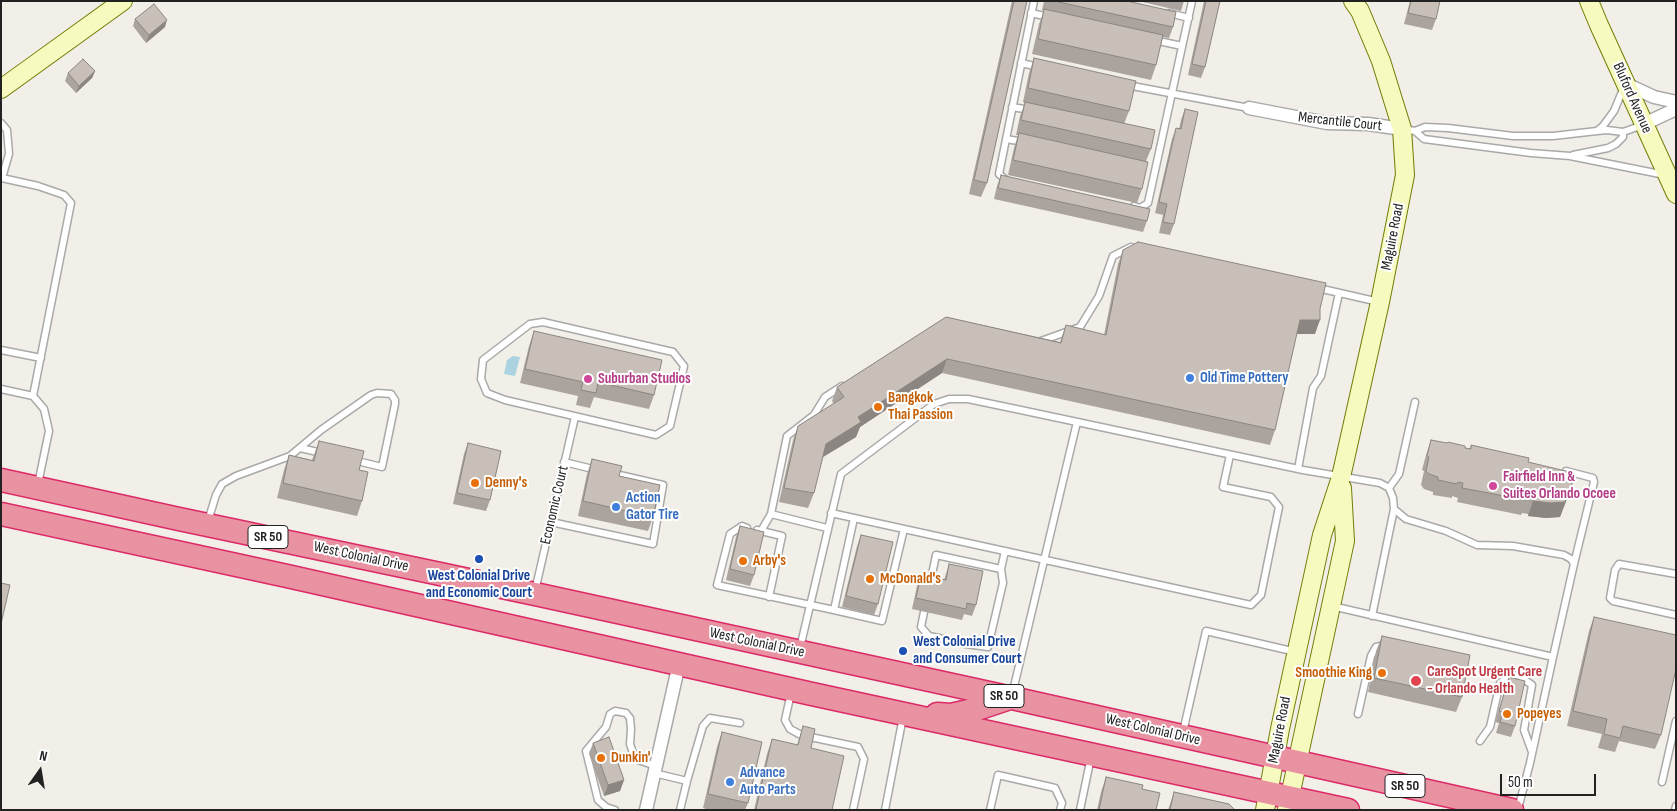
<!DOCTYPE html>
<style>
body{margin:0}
#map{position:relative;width:1677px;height:811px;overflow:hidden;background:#f2efe9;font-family:"Sofia Sans Condensed",sans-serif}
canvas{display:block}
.frame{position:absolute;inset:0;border:2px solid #222;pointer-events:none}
.north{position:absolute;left:15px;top:746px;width:50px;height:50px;-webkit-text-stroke:4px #fff;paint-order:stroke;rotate:13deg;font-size:14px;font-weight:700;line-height:20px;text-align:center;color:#222}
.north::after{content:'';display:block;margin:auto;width:18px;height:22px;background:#222;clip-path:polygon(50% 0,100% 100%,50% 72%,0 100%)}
.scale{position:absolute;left:1500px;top:774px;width:96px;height:22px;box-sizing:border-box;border:2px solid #222;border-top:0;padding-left:6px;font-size:15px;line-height:18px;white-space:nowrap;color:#222;-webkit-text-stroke:4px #fff;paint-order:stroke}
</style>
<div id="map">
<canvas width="1677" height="811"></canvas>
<div class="frame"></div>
<div class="north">N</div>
<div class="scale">50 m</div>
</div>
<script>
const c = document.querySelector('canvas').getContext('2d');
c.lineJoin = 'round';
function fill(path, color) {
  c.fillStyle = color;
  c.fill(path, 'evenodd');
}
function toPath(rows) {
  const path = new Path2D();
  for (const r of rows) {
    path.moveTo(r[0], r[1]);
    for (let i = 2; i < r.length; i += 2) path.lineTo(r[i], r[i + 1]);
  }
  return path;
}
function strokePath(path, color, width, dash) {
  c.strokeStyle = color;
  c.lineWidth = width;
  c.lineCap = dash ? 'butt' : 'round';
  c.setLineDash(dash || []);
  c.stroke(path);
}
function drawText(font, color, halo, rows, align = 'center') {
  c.font = font + ' "Sofia Sans Condensed",sans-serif';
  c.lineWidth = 4;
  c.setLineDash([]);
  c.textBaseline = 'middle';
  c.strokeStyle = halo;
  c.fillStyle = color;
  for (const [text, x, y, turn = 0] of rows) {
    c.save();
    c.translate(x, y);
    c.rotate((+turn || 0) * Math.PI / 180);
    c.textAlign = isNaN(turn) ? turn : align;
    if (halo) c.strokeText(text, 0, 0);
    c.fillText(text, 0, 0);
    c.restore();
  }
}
const water = toPath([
 [513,356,520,357,515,376,504,374,507,360]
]);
const lane = toPath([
 [1031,13,1049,17],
 [1169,13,1189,18],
 [1154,40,1182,46],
 [1021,63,1039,67],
 [1127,85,1249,108],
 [1012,107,1030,110],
 [1,123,7,130,9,154,2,178,38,186,64,195,71,203,33,396,44,409,49,431,38,484],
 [1403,129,1415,131,1424,139,1531,153,1570,156,1665,175],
 [1415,131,1425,127,1448,128,1513,136,1553,136,1597,131,1603,126,1614,111,1624,87],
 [1597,131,1607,130,1623,132,1643,125],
 [1006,139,1024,142],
 [1573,155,1608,148,1616,144,1623,137,1623,132],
 [1006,180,999,174,1034,1],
 [1134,206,1140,208,1148,203,1192,1],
 [1318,288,1379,302],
 [543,322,673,352,684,366,670,426,656,435,505,400,487,393,481,379,483,360,530,324,543,322],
 [1041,341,1080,327,1099,296,1113,256,1131,247],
 [1,350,41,358],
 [1,389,33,396],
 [300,448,322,453],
 [564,462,597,470],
 [1298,469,1313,388,1321,376,1339,293],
 [1566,471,1593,478,1594,482,1574,564],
 [1389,488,1399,474,1415,402],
 [831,513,1251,605,1261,595,1279,507,1271,497,1223,487,1230,455],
 [208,521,216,495,222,484,236,476,290,456,321,430,371,395,377,393,391,394,395,400,395,404,382,467,353,460],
 [551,522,653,544,663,485,611,473],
 [747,528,742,526,730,534,717,585,834,610,854,518],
 [827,528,771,514,787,436,814,415,825,397,842,386],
 [757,530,782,536,769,597],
 [761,531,771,514],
 [1001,569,1005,551],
 [1676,574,1619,564,1615,570,1610,598,1613,601,1676,615],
 [535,591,575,417],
 [1332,606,1553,657,1530,763,1518,809],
 [834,610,882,621,904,529],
 [924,612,921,627,929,636,966,644,988,647,1003,583,1001,569,936,555,930,584],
 [1372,616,1394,509],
 [800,648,841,474,934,404,949,399,968,399,1016,409,1303,470,1380,483,1389,488,1393,498,1394,509,1406,519,1446,531,1477,545,1513,546,1564,555,1571,559,1574,564,1553,657],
 [791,693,785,720,790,729,801,735,858,747,864,759,853,810],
 [1012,695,1077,422],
 [1358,714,1371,656,1376,647,1385,645],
 [1183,732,1206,631,1296,652],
 [1480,741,1490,727,1500,683,1508,677,1518,675,1532,685,1524,730,1532,752],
 [654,773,687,781,703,726,710,718,740,723],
 [1662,782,1676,721],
 [615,810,606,807,598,800,586,751,606,727,610,714,615,711,626,713,630,718,631,729,630,744,635,759,656,766],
 [680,810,687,781],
 [885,810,903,717],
 [990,810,998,775,1055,788,1062,803,1060,810],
 [1080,810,1091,757],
 [1675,810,1676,806]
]);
const street = toPath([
 [1626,84,1654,97,1676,102],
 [1249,108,1327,123,1368,124,1402,129],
 [1644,124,1676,109],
 [646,810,679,664]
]);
const secondary = toPath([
 [1589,1,1599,25,1676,194],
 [1,89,123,1],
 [1265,810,1280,729,1322,535,1341,477,1380,302,1405,175,1402,129,1381,61,1360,11,1353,1],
 [1287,810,1345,541,1342,488]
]);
const highway = toPath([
 [1,480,179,519,535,594,1012,698,1512,810],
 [1,514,287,576,812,694,1348,810],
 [937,714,951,715,977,709,1010,698]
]);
const wall = toPath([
 [1012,1,1027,1,987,183,981,197,969,194],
 [1044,1,1127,1,1173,27,1169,38,1163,37,1156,65,1151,80,1032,54,1039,24,1044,11,1042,10],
 [1138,1,1184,1,1181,11],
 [1204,1,1220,1,1205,67,1201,78,1188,75],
 [1410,1,1440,1,1436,19,1432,30,1404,24],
 [135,19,165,27,146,43,133,26],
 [1034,58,1129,111,1124,124,1151,149,1146,161,1142,189,1137,203,1008,175,1014,148,1018,135,1016,135,1020,116,1025,103,1023,102,1029,73],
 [95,71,92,78,76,93,65,81,68,73],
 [1185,109,1174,224,1170,235,1159,233,1163,215,1155,213,1172,139,1176,128,1179,129,1181,120],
 [1001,175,1147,221,1143,232,994,199,997,186],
 [1123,250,1315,334,1296,334,1275,430,1270,445,942,373,860,427,856,437,822,457,814,493,808,508,779,502,793,440,798,426,834,404,832,401,837,387,946,317,1060,342,1066,325,1104,335,1118,264],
 [534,331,654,395,649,409,594,397,590,408,576,405,578,396,520,383,529,346],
 [1431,440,1470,449,1471,445,1528,462,1566,503,1565,503,1560,517,1546,518,1528,516,1528,514,1522,513,1521,515,1457,502,1458,498,1452,496,1452,498,1433,495,1433,492,1424,489,1421,485,1424,471,1422,470,1426,455],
 [319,441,359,470,362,501,357,516,277,498,284,470,289,455,312,460],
 [468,443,490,500,486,511,453,504,464,454],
 [592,459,619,476,653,517,648,531,578,516,587,474],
 [740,526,754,575,750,586,726,580,736,537],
 [861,535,878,604,874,615,842,607,857,546],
 [949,564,976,605,972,616,964,614,962,620,912,609,917,586,921,575,944,580],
 [1594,617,1661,735,1655,749,1619,741,1615,752,1598,748,1602,734,1567,726,1589,631],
 [1382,636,1462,697,1456,712,1368,692,1376,651],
 [1509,677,1515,726,1511,737,1496,733,1499,723,1495,722],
 [803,726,811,748,832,810,754,810,767,754,772,739,797,745],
 [722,732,748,803,745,810,709,810,703,808,717,747],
 [593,743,624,780,620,791,604,796,589,754],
 [1106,777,1142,789,1156,810,1097,810,1101,792],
 [1174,792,1234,810,1168,810]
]);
const shadedWall = toPath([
 [167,20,165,27,146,43,149,35],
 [95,71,92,78,76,93,79,86],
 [1300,320,1320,320,1315,334,1294,334],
 [947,359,942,373,860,427,856,437,820,459,826,444,858,417],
 [1569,489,1571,489,1560,517,1546,518,1528,516,1533,501],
 [624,780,620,791,604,796,608,785]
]);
const building = toPath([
 [1014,1,1027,1,987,183,974,180,1014,1],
 [1054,1,1127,1,1176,12,1173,27,1054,1],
 [1206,1,1220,1,1205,67,1192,64,1206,1],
 [1411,1,1440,1,1436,19,1408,13,1411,1],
 [154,4,167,20,149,35,135,19,154,4],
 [1044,9,1163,35,1156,65,1038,39,1044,9],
 [1034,58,1136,81,1129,111,1028,88,1034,58],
 [83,59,95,71,79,86,68,73,83,59],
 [1025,102,1155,130,1151,149,1021,120,1025,102],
 [1185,109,1198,112,1174,224,1163,222,1167,204,1159,202,1176,128,1181,129,1185,109],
 [1019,133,1148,162,1142,189,1013,160,1019,133],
 [1001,175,1150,209,1147,221,998,188,1001,175],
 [1138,242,1326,283,1320,309,1320,320,1300,320,1275,430,947,359,858,417,861,422,826,444,814,493,784,488,798,426,844,397,837,387,946,317,1061,343,1066,325,1106,335,1123,250,1138,242],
 [534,331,662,360,654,395,598,382,596,393,581,390,583,382,525,369,534,331],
 [1431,440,1447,443,1448,442,1465,446,1465,448,1471,449,1471,445,1529,458,1528,462,1574,473,1571,489,1569,489,1565,502,1551,503,1533,501,1533,499,1527,498,1526,500,1462,488,1463,483,1458,482,1457,484,1438,480,1438,477,1429,474,1426,471,1429,457,1427,456,1431,440],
 [319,441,364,451,359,470,368,472,362,501,283,483,289,455,314,461,319,441],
 [468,443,501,451,490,500,457,493,468,443],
 [592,459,622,466,619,476,660,485,653,517,583,501,592,459],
 [740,526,764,532,754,575,730,569,740,526],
 [861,535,893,542,878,604,846,596,861,535],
 [949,564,983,571,976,605,967,603,966,609,916,598,921,575,946,580,949,564],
 [1,583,10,585,1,624,1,583],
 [1594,617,1676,635,1676,669,1661,735,1623,726,1620,738,1604,734,1607,719,1573,711,1594,617],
 [1382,636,1470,655,1462,697,1374,678,1382,636],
 [1509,677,1525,681,1515,726,1500,722,1503,712,1499,711,1509,677],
 [803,726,815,729,811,748,844,756,832,810,759,810,756,809,772,739,798,745,803,726],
 [722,732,762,742,748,803,708,794,722,732],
 [609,737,624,780,608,785,593,743,609,737],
 [1106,777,1143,785,1142,789,1160,793,1156,810,1099,810,1106,777],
 [1174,792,1229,804,1234,809,1234,810,1170,810,1174,792]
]);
const markers = [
 [1190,378,5,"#3f7fe0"],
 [588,379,5,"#d1479c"],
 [878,407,5,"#e8710a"],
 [475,483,5,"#e8710a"],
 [1493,486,5,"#d1479c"],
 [616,507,5,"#3f7fe0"],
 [479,559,5,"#1a4fb4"],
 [743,561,5,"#e8710a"],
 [870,579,5,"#e8710a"],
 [903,651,5,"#1a4fb4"],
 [1382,673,5,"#e8710a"],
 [1416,681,6,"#e0444e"],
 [1507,714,5,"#e8710a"],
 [601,758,5,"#e8710a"],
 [730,782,5,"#3f7fe0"]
];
const shields = [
 [268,537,40],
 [1004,696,40],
 [1405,786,40]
];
const shieldNames = [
 ["SR 50",268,537],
 ["SR 50",1004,696],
 ["SR 50",1405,786]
];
const streetNames = [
 ["Bluford Avenue",1632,98,66],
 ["Mercantile Court",1340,122,6],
 ["Maguire Road",1393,237,-79],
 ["Economic Court",555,505,-77],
 ["West Colonial Drive",361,557,12],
 ["West Colonial Drive",757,643,12],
 ["West Colonial Drive",1153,730,13],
 ["Maguire Road",1280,730,-79]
];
const shopNames = [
 ["Old Time Pottery",1200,378],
 ["Action",626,498],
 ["Gator Tire",626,515],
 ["Advance",740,773],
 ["Auto Parts",740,790]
];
const hotelNames = [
 ["Suburban Studios",598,379],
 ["Fairfield Inn &",1503,477],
 ["Suites Orlando Ocoee",1503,494]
];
const foodNames = [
 ["Bangkok",888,398],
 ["Thai Passion",888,415],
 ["Denny's",485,483],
 ["Arby's",753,561],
 ["McDonald's",880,579],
 ["Smoothie King",1372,673,"right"],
 ["Popeyes",1517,714],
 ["Dunkin'",611,758]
];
const transitNames = [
 ["West Colonial Drive",479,576],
 ["and Economic Court",479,593],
 ["West Colonial Drive",913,642,"left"],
 ["and Consumer Court",913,659,"left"]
];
const healthNames = [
 ["CareSpot Urgent Care",1427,672],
 ["- Orlando Health",1427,689]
];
fill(water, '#aad3df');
strokePath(lane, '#a9a9a9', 9);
strokePath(street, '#a9a9a9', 15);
strokePath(secondary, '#707d05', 20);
strokePath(highway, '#dc2a67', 25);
strokePath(lane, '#fff', 6);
strokePath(street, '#fff', 12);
strokePath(secondary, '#f7fabf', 18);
strokePath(highway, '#e892a2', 22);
fill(wall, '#aba49e');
fill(shadedWall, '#8b8681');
fill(building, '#c7bfb8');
strokePath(building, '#8b8681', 1);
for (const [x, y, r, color] of markers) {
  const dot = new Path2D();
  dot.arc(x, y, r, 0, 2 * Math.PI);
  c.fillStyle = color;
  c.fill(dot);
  strokePath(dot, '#fff', 2);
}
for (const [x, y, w] of shields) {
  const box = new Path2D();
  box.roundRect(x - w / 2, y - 11.5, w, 23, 4);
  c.fillStyle = '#fff';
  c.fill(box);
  strokePath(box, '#222', 1);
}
drawText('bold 14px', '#222', null, shieldNames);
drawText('15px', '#222', '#fff', streetNames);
drawText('bold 15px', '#366cbe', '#fff', shopNames, 'left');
drawText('bold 15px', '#b23c85', '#fff', hotelNames, 'left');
drawText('bold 15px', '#c56008', '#fff', foodNames, 'left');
drawText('bold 15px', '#164399', '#fff', transitNames);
drawText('bold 15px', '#be3a42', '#fff', healthNames, 'left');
</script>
